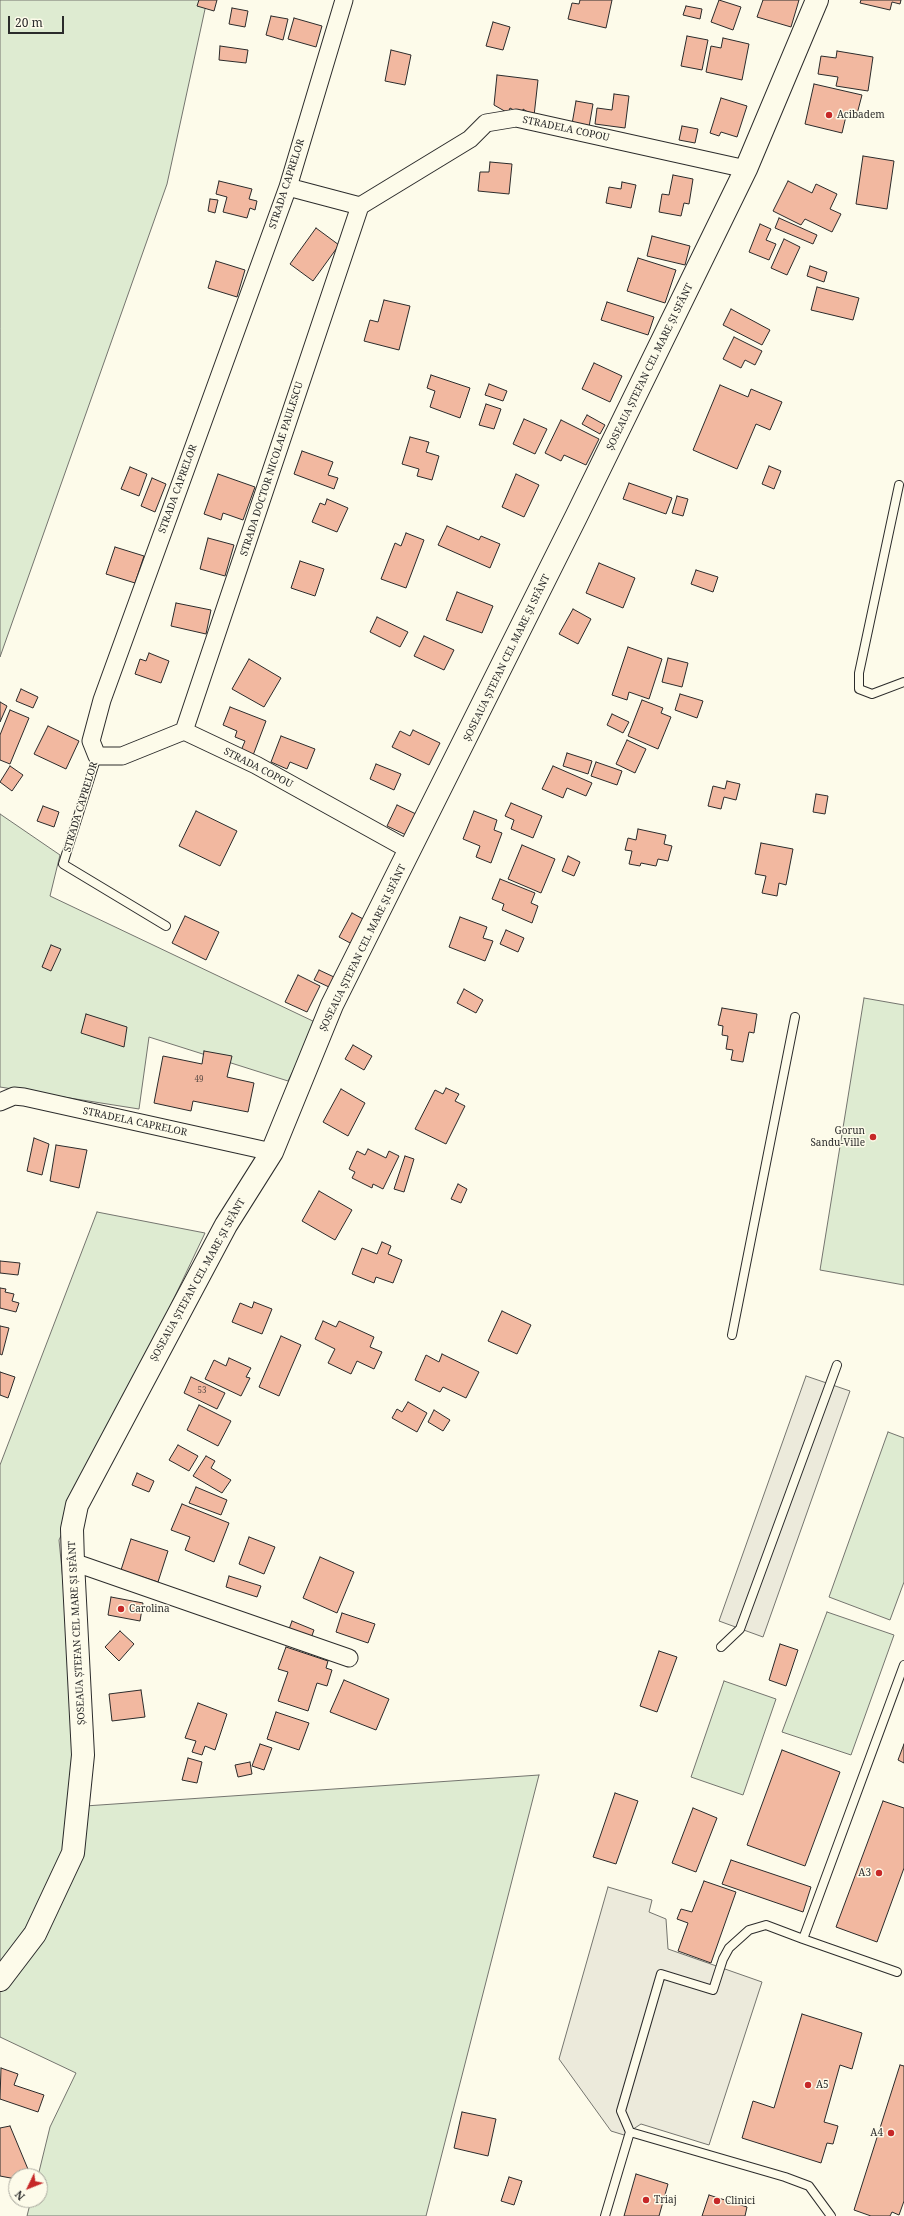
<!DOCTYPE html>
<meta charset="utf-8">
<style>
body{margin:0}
#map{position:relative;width:904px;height:2216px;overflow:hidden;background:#fdfbea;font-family:"Noto Serif",serif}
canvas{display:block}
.north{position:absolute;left:8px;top:2168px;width:40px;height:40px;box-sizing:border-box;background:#fdfbea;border:1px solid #a9a89e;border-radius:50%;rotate:227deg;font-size:11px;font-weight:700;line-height:16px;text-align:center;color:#2b2b2b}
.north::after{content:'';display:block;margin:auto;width:14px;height:18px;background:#c62828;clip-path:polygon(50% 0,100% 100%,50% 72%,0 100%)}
.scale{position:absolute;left:8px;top:16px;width:56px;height:18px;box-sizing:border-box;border:2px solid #2b2b2b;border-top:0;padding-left:5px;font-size:12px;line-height:14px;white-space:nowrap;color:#2b2b2b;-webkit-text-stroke:3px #fdfbea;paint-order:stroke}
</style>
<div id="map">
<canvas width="904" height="2216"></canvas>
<div class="north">N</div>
<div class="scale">20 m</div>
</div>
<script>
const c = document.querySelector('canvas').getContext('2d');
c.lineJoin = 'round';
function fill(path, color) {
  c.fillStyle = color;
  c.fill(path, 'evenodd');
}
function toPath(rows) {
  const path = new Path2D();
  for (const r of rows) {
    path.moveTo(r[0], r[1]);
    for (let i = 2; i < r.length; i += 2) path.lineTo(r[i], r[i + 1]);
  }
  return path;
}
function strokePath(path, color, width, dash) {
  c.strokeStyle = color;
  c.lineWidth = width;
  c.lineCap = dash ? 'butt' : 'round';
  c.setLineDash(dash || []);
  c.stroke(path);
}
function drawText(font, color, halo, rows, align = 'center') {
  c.font = font + ' "Noto Serif",serif';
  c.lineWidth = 3;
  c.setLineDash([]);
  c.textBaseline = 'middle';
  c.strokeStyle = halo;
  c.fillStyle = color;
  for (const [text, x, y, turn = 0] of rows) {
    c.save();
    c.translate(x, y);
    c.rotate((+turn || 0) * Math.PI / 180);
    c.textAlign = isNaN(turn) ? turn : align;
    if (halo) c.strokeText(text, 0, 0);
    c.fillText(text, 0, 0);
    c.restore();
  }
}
const green = toPath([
 [0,0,207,0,167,184,0,657,0,0],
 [0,814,60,855,50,896,317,1023,288,1081,149,1037,139,1109,0,1087,0,814],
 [864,998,904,1005,904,1285,820,1270,864,998],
 [97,1212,205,1233,59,1540,80,1754,68,1851,0,1974,0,1465,97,1212],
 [888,1432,904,1438,904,1582,890,1620,829,1597,888,1432],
 [827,1612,894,1635,851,1755,782,1732,827,1612],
 [724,1681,776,1699,743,1795,691,1777,724,1681],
 [539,1775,426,2216,27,2216,31,2200,40,2200,40,2176,38,2176,50,2127,76,2073,0,2037,0,1986,85,1806,539,1775]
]);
const parking = toPath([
 [806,1376,850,1391,763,1637,719,1621,806,1376],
 [608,1887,652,1900,649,1912,666,1919,668,1949,762,1982,709,2145,641,2124,624,2135,611,2131,559,2059,608,1887]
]);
const building = toPath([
 [199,0,217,0,214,11,197,6,199,0],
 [580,0,612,0,606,28,568,19,572,3,579,4,580,0],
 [719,0,741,7,733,30,711,22,719,0],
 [763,0,799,0,791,27,757,17,763,0],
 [861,0,901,0,900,4,892,2,890,10,860,3,861,0],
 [686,6,702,9,700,19,683,15,686,6],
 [232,8,248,11,245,27,229,24,232,8],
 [271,16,288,19,283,40,266,35,271,16],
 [294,18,322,26,316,47,288,39,294,18],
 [493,22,510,27,503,50,486,46,493,22],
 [687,36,708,40,702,70,681,66,687,36],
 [723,38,749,44,742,80,706,72,711,46,721,48,723,38],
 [220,46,248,50,246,63,219,60,220,46],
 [391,50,411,55,405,85,385,81,391,50],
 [837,51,873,57,868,91,836,86,838,77,818,74,821,56,836,58,837,51],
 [497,75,538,80,534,116,523,109,523,115,510,108,508,113,494,105,497,75],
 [814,84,862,95,857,114,847,112,842,133,805,124,814,84],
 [614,94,629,96,625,128,595,124,597,108,612,110,614,94],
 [721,98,747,106,737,137,721,132,719,136,710,133,721,98],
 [576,101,593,104,589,127,572,124,576,101],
 [682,126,698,129,695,143,679,140,682,126],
 [863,156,894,161,887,209,856,204,863,156],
 [490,162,512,164,509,194,478,191,480,172,489,172,490,162],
 [673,175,693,179,689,204,684,203,681,216,659,212,662,194,669,195,673,175],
 [219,181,252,189,249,199,257,201,255,210,250,208,247,218,223,212,227,197,216,194,219,181],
 [788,181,812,193,816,184,837,194,830,209,841,214,832,232,805,219,801,225,773,211,788,181],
 [622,182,636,185,631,208,606,203,609,187,621,189,622,182],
 [210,199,218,200,215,213,208,211,210,199],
 [779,218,817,235,813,244,775,228,779,218],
 [760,224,771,229,766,240,776,244,769,260,749,252,760,224],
 [316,228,339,245,313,281,290,264,316,228],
 [652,236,690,246,685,265,647,256,652,236],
 [784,239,800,247,787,275,771,268,784,239],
 [638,258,676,270,665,303,627,291,638,258],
 [216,261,245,270,237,297,208,288,216,261],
 [810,266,827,272,824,282,807,276,810,266],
 [817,287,859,298,853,320,811,310,817,287],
 [384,300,410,306,399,350,364,341,370,320,378,322,384,300],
 [607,302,654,317,648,335,601,320,607,302],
 [731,309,770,330,762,345,723,325,731,309],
 [734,337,762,351,755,365,745,360,741,368,723,359,734,337],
 [594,363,622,376,610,402,582,389,594,363],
 [431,375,470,388,460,418,430,407,435,391,427,388,431,375],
 [489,384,507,391,503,401,485,395,489,384],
 [720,385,748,397,751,389,782,402,770,430,756,424,737,469,693,450,720,385],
 [486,404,501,409,494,429,479,425,486,404],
 [587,415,605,425,600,434,582,424,587,415],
 [524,419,547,429,535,454,513,444,524,419],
 [561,420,599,439,586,465,564,455,561,461,545,453,561,420],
 [410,437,429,442,426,452,439,456,432,480,417,476,419,469,402,464,410,437],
 [302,451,333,462,328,475,338,478,334,489,294,474,302,451],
 [769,466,781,471,774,489,762,484,769,466],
 [130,467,147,474,139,496,121,489,130,467],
 [218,474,255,487,243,520,223,513,221,520,204,514,218,474],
 [516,474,539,485,524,517,502,507,516,474],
 [152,478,166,484,155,512,141,506,152,478],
 [629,483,672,498,666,514,623,499,629,483],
 [677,496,688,499,683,516,672,513,677,496],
 [327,499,348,508,337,532,312,522,320,503,325,505,327,499],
 [447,526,479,540,481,536,500,544,490,568,438,545,447,526],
 [406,533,424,540,406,588,381,579,395,543,401,546,406,533],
 [208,538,234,545,225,576,200,569,208,538],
 [115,547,144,556,135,583,106,574,115,547],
 [300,561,324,569,315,596,291,588,300,561],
 [599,563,635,578,623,608,586,593,599,563],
 [696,570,718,577,713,592,691,584,696,570],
 [457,592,493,606,482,633,446,620,457,592],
 [176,603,211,610,206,634,171,626,176,603],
 [573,609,591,619,578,644,559,634,573,609],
 [377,617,408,632,400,647,370,632,377,617],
 [424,636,454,650,444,670,414,656,424,636],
 [628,647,662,659,649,699,629,692,627,700,612,695,628,647],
 [149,653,169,661,161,683,135,674,140,659,146,661,149,653],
 [668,658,688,663,682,687,662,682,668,658],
 [249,659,281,678,264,707,232,689,249,659],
 [21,689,38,697,33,708,16,701,21,689],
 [680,694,703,701,697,718,675,710,680,694],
 [642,700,663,708,661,713,671,717,658,749,628,736,642,700],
 [0,702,7,706,0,722,0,702],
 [230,707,266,721,252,758,240,753,245,741,235,737,237,731,223,725,230,707],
 [10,710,29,718,10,764,0,760,0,735,10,710],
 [612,714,629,722,623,733,607,725,612,714],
 [48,726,79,741,66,769,34,754,48,726],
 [413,730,440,743,429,765,392,747,400,731,410,736,413,730],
 [281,736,315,749,307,769,290,762,287,769,271,762,281,736],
 [627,740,646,749,635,773,616,764,627,740],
 [567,753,592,761,588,774,563,766,567,753],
 [596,762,622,771,617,785,591,776,596,762],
 [376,764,401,774,394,790,370,779,376,764],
 [10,766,23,775,12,791,0,782,10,766],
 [553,766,592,783,586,796,567,788,563,798,542,789,553,766],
 [727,781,740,784,736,800,724,797,721,809,708,806,713,786,725,789,727,781],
 [816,794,828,796,825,814,813,812,816,794],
 [511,803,542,816,533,838,511,829,514,820,505,816,511,803],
 [397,805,416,814,406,835,387,826,397,805],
 [43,806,59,812,54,827,37,821,43,806],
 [196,811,237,831,220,866,179,846,196,811],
 [474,811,497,820,494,830,502,833,491,863,476,857,480,846,463,839,474,811],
 [638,829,666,835,664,844,672,846,668,861,658,859,656,866,641,863,640,866,629,864,632,851,625,850,628,838,636,840,638,829],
 [761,843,793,849,786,885,779,883,777,896,762,893,766,876,755,874,761,843],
 [522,845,555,859,541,893,508,879,522,845],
 [568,856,580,862,574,876,562,871,568,856],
 [500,879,535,893,531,903,538,906,532,923,502,910,504,904,492,899,500,879],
 [352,913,365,920,352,944,339,937,352,913],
 [185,916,219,932,206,960,172,943,185,916],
 [460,917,487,927,483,938,493,941,485,961,449,947,460,917],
 [506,930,524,938,518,952,500,944,506,930],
 [51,945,61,949,51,971,42,967,51,945],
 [319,970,334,977,329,987,314,980,319,970],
 [298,975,320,986,307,1012,285,1002,298,975],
 [464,989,483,1000,476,1013,457,1003,464,989],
 [722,1008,757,1014,754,1033,749,1032,743,1062,731,1060,733,1050,726,1049,728,1036,722,1035,723,1026,718,1025,722,1008],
 [86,1014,127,1027,124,1047,81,1033,86,1014],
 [353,1045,372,1056,364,1070,345,1059,353,1045],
 [204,1051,232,1056,227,1077,254,1083,248,1112,193,1101,191,1111,154,1103,163,1056,202,1064,204,1051],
 [446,1088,459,1094,455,1101,465,1106,446,1144,415,1129,435,1090,443,1094,446,1088],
 [341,1089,365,1103,348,1136,323,1122,341,1089],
 [34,1138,49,1144,42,1175,27,1171,34,1138],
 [56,1145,87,1150,79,1188,50,1181,56,1145],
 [368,1149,386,1158,389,1151,399,1156,383,1189,373,1184,372,1188,352,1178,355,1172,349,1169,357,1151,365,1155,368,1149],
 [405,1156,414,1159,404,1192,394,1189,405,1156],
 [458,1184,467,1189,461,1203,451,1199,458,1184],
 [319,1191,352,1210,335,1240,302,1221,319,1191],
 [382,1242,391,1246,388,1254,402,1260,393,1283,376,1277,374,1283,352,1274,362,1248,377,1254,382,1242],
 [0,1261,20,1263,18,1275,0,1273,0,1261],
 [0,1288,6,1289,5,1292,14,1294,12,1301,19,1303,16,1312,0,1308,0,1288],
 [254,1302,272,1309,262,1334,232,1322,240,1303,252,1308,254,1302],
 [502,1311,531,1325,517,1354,488,1341,502,1311],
 [323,1321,336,1327,339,1321,374,1337,370,1347,382,1352,374,1369,357,1361,351,1374,328,1363,335,1349,315,1339,323,1321],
 [0,1326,9,1328,2,1355,0,1354,0,1326],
 [281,1336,301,1345,279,1396,259,1387,281,1336],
 [442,1354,479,1372,466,1398,443,1387,440,1392,415,1380,426,1355,439,1362,442,1354],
 [229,1358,251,1368,246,1377,250,1378,241,1396,205,1379,214,1360,226,1366,229,1358],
 [0,1372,15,1377,8,1398,0,1395,0,1372],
 [191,1377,225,1393,217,1409,184,1393,191,1377],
 [408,1402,427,1413,417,1432,392,1418,397,1409,402,1412,408,1402],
 [199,1405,231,1421,218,1446,187,1430,199,1405],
 [434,1410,450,1420,443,1431,428,1422,434,1410],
 [178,1445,198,1456,189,1471,169,1460,178,1445],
 [206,1456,215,1461,211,1468,231,1480,222,1493,193,1476,206,1456],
 [137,1473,154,1481,149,1492,132,1485,137,1473],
 [196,1487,227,1500,221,1515,189,1503,196,1487],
 [182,1504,229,1523,214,1562,185,1550,190,1537,171,1530,182,1504],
 [249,1537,275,1547,264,1574,239,1564,249,1537],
 [131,1539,168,1551,158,1582,121,1570,131,1539],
 [320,1557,354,1572,337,1613,303,1598,320,1557],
 [229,1576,261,1586,257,1597,226,1587,229,1576],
 [111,1597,143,1603,140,1621,108,1615,111,1597],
 [342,1613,375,1624,368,1643,336,1632,342,1613],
 [292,1621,314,1630,310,1641,288,1632,292,1621],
 [120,1631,134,1644,119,1661,105,1647,120,1631],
 [780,1644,798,1650,786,1686,769,1680,780,1644],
 [286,1647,328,1661,326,1668,332,1670,327,1686,317,1683,308,1711,278,1701,288,1672,278,1669,286,1647],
 [659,1651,677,1657,657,1712,640,1706,659,1651],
 [344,1680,389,1699,376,1730,330,1712,344,1680],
 [141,1690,145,1717,112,1721,109,1694,141,1690],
 [198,1703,227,1714,215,1750,205,1746,202,1755,192,1752,196,1741,185,1738,198,1703],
 [276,1712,309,1723,299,1750,267,1739,276,1712],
 [260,1744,272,1748,264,1770,252,1766,260,1744],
 [904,1744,904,1763,898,1760,904,1744],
 [782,1750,840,1772,805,1866,747,1845,782,1750],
 [188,1758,202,1762,197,1783,182,1780,188,1758],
 [250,1762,252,1774,238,1777,235,1765,250,1762],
 [615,1793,638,1801,616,1864,593,1857,615,1793],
 [883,1801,904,1808,904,1868,877,1942,836,1927,883,1801],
 [693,1808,717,1818,696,1872,672,1863,693,1808],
 [731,1860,811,1887,803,1912,722,1884,731,1860],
 [704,1881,736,1892,711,1963,678,1951,688,1923,677,1919,681,1909,692,1912,704,1881],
 [802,2014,862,2033,852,2069,840,2065,824,2122,838,2126,833,2144,827,2143,821,2163,742,2138,753,2101,774,2108,802,2014],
 [900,2065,904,2066,904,2201,899,2215,892,2212,890,2216,871,2216,854,2210,900,2065],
 [1,2068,18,2074,14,2085,44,2095,38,2112,0,2099,1,2068],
 [462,2112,496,2119,488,2156,454,2148,462,2112],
 [10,2126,30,2174,16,2176,16,2179,0,2176,0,2128,10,2126],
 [636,2174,668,2184,659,2216,624,2216,636,2174],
 [509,2177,522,2181,514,2205,501,2201,509,2177],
 [709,2195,747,2207,745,2216,702,2216,709,2195]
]);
const lane = toPath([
 [899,485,859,673,859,689,872,694,904,682],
 [97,756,63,864,166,926],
 [732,1335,795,1017],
 [721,1647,740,1629,837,1365],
 [803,1939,897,1972],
 [630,2132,621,2111,661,1974,713,1990,723,1959,729,1948,749,1930,766,1925,803,1939,904,1665],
 [605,2216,630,2132,785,2177,809,2186,831,2216]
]);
const street = toPath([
 [344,0,288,187,102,700,91,741,97,756,122,756,184,731,256,765,411,851],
 [288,187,360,206],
 [360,206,470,139,486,123,516,118,746,169],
 [184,731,360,206],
 [0,1102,14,1096,24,1097,272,1152],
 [73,1562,349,1658]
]);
const secondary = toPath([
 [0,1980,35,1934,73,1853,83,1755,73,1562,72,1529,77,1505,226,1225,272,1152,332,1005,576,517,746,169,817,0]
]);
const markers = [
 [829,115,4,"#c62828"],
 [873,1137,4,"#c62828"],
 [121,1609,4,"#c62828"],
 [879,1873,4,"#c62828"],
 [808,2085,4,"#c62828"],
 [891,2133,4,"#c62828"],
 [646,2200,4,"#c62828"],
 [717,2201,4,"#c62828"]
];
const numberNames = [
 ["49",199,1080],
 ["53",202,1391]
];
const poiNames = [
 ["Acibadem",837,115],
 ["Gorun",865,1131,"right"],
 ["Sandu-Ville",865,1143,"right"],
 ["Carolina",129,1609],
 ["A3",871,1873,"right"],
 ["A5",816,2085],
 ["A4",883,2133,"right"],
 ["Triaj",654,2200],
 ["Clinici",725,2201]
];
const streetNames = [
 ["STRADELA COPOU",566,129,12],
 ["STRADA CAPRELOR",287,184,-72],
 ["ȘOSEAUA ȘTEFAN CEL MARE ȘI SFÂNT",650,367,-64],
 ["STRADA DOCTOR NICOLAE PAULESCU",272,469,-72],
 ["STRADA CAPRELOR",178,489,-70],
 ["ȘOSEAUA ȘTEFAN CEL MARE ȘI SFÂNT",507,658,-64],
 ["STRADA COPOU",258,768,27],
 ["STRADA CAPRELOR",81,807,-73],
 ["ȘOSEAUA ȘTEFAN CEL MARE ȘI SFÂNT",363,948,-64],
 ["STRADELA CAPRELOR",135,1122,12],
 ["ȘOSEAUA ȘTEFAN CEL MARE ȘI SFÂNT",198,1280,-61],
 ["ȘOSEAUA ȘTEFAN CEL MARE ȘI SFÂNT",77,1633,-93]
];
fill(green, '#deebd1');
strokePath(green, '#74746e', 1);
fill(parking, '#eceadb');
strokePath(parking, '#74746e', 1);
fill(building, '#f2b8a0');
strokePath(building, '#2b2b2b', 1);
strokePath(lane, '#2b2b2b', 10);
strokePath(street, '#2b2b2b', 19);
strokePath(secondary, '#2b2b2b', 24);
strokePath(lane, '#fdfbea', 8);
strokePath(street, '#fdfbea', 17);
strokePath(secondary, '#fdfbea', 22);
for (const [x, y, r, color] of markers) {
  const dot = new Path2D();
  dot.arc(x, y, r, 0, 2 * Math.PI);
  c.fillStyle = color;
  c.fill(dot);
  strokePath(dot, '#fdfbea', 1.5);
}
drawText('8px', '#5d4e48', null, numberNames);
drawText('10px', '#2b2b2b', '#fdfbea', poiNames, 'left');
drawText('10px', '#2b2b2b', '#fdfbea', streetNames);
</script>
